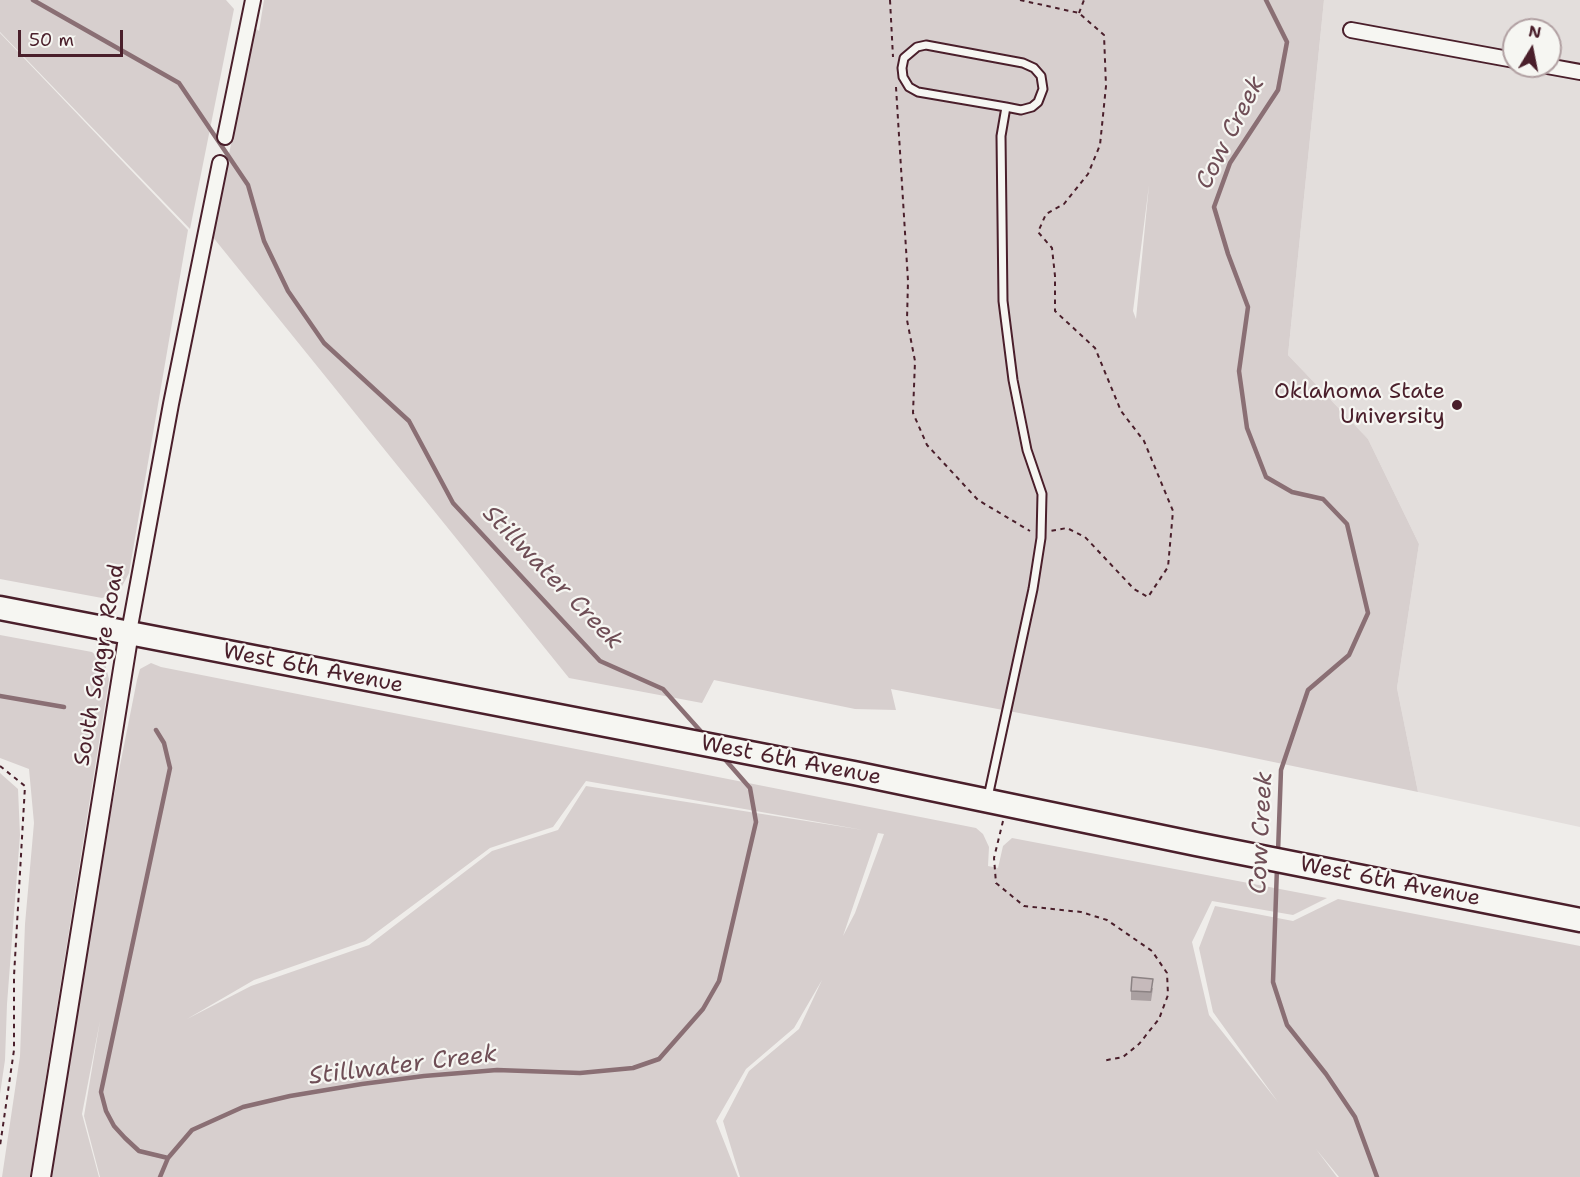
<!DOCTYPE html>
<style>
body{margin:0}
#map{position:relative;width:1580px;height:1177px;overflow:hidden;background:#efedea;font-family:"Shantell Sans",sans-serif}
canvas{display:block}
.north{position:absolute;left:1502px;top:18px;width:60px;height:60px;box-sizing:border-box;background:#f6f6f2;border:2px solid #b1a0a2;border-radius:50%;rotate:10deg;font-size:16px;font-weight:700;line-height:24px;text-align:center;color:#4a1f2b}
.north::after{content:'';display:block;margin:auto;width:21px;height:27px;background:#4a1f2b;clip-path:polygon(50% 0,100% 100%,50% 72%,0 100%)}
.scale{position:absolute;left:18px;top:30px;width:105px;height:27px;box-sizing:border-box;border:3px solid #4a1f2b;border-top:0;padding-left:8px;font-size:18px;line-height:21px;white-space:nowrap;color:#4a1f2b;-webkit-text-stroke:4px #f6f6f2;paint-order:stroke}
</style>
<div id="map">
<canvas width="1580" height="1177"></canvas>
<div class="north">N</div>
<div class="scale">50 m</div>
</div>
<script>
const c = document.querySelector('canvas').getContext('2d');
c.lineJoin = 'round';
function fill(path, color) {
  c.fillStyle = color;
  c.fill(path, 'evenodd');
}
function toPath(rows) {
  const path = new Path2D();
  for (const r of rows) {
    path.moveTo(r[0], r[1]);
    for (let i = 2; i < r.length; i += 2) path.lineTo(r[i], r[i + 1]);
  }
  return path;
}
function strokePath(path, color, width, dash) {
  c.strokeStyle = color;
  c.lineWidth = width;
  c.lineCap = dash ? 'butt' : 'round';
  c.setLineDash(dash || []);
  c.stroke(path);
}
function drawText(font, color, halo, rows, align = 'center') {
  c.font = font + ' "Shantell Sans",sans-serif';
  c.lineWidth = 4.5;
  c.setLineDash([]);
  c.textBaseline = 'middle';
  c.strokeStyle = halo;
  c.fillStyle = color;
  for (const [text, x, y, turn = 0] of rows) {
    c.save();
    c.translate(x, y);
    c.rotate((+turn || 0) * Math.PI / 180);
    c.textAlign = isNaN(turn) ? turn : align;
    if (halo) c.strokeText(text, 0, 0);
    c.fillText(text, 0, 0);
    c.restore();
  }
}
const built = toPath([
 [1324,0,1580,0,1580,827,1418,792,1397,688,1419,544,1368,439,1288,355],
 [1514,30,1550,30,1550,66,1514,66]
]);
const green = toPath([
 [0,0,226,0,234,9,190,229,0,32],
 [264,0,1324,0,1288,355,1368,439,1419,544,1397,688,1418,792,1206,748,891,689,896,710,855,709,714,680,702,703,569,678,212,236,255,28,259,31],
 [1149,185,1136,319,1133,311],
 [0,33,188,230,129,573,119,592,102,598,0,579],
 [0,635,92,652,105,664,109,679,30,1177,2,1177,20,1056,25,924,34,823,29,769,0,758],
 [151,663,161,667,976,828,983,834,989,847,988,866,998,868,1003,846,1012,838,1327,898,1293,915,1212,901,1192,942,1209,1015,1278,1102,1213,1012,1199,948,1215,906,1293,921,1338,899,1580,946,1580,1177,1339,1177,1316,1149,1337,1177,740,1177,723,1121,749,1071,799,1029,822,980,794,1028,746,1069,716,1121,738,1177,100,1177,84,1116,100,1021,82,1114,99,1177,50,1177,82,956,137,680,140,669],
 [586,781,863,830,586,786,558,830,492,851,369,945,251,986,187,1019,254,980,365,941,490,848,553,827],
 [878,833,884,834,855,913,843,936],
 [0,773,18,789,20,835,7,1004,5,1060,0,1094]
]);
const stream = toPath([
 [33,0,179,83,248,185,264,241,288,291,324,343,409,421,453,503,600,661,663,689,705,736],
 [1266,0,1287,42,1278,90,1230,163,1214,207,1228,254,1248,307,1239,371,1247,428,1266,477,1292,492,1323,499,1347,524,1368,613,1349,655,1308,690,1281,770,1278,852],
 [0,696,64,707],
 [156,730,164,743,170,768,101,1092,106,1111,114,1126,125,1138,139,1151,168,1158],
 [1277,867,1273,982,1287,1025,1326,1074,1355,1117,1377,1177],
 [160,1177,168,1158,192,1130,243,1107,290,1096,362,1084,424,1076,497,1070,580,1073,633,1068,659,1059,703,1009,719,981,756,822,750,788,722,756]
]);
const path = toPath([
 [890,0,893,57],
 [1020,0,1079,13,1104,35,1106,86,1100,145,1088,174,1064,204,1046,214,1038,232,1052,248,1055,276,1055,311,1095,348,1121,411,1144,441,1173,511,1168,567,1148,597,1134,589,1085,537,1067,528,1050,531],
 [1079,13,1084,0],
 [896,87,908,281,907,320,915,361,913,413,927,445,978,500,1030,531],
 [0,766,25,786,14,976,14,1050,0,1146],
 [1003,821,994,858,996,883,1024,906,1081,912,1107,920,1152,951,1167,973,1168,995,1159,1019,1139,1044,1123,1057,1102,1061]
]);
const service = toPath([
 [988,797,1033,589,1041,538,1042,494,1027,450,1013,380,1003,301,1001,136,1006,107,1021,110,1032,107,1038,102,1043,89,1041,76,1034,68,1023,63,926,45,917,47,904,58,902,68,903,77,909,87,918,92,1006,107]
]);
const minor = toPath([
 [1351,30,1514,60],
 [1547,66,1580,72],
 [225,137,253,0],
 [129,632,171,404,220,163]
]);
const tertiary = toPath([
 [41,1177,129,632]
]);
const trunk = toPath([
 [0,608,854,773,1196,844,1580,920]
]);
const wall = toPath([
 [1153,988,1151,1001,1131,1000,1131,991]
]);
const building = toPath([
 [1132,977,1153,979,1151,992,1131,991,1132,977]
]);
const markers = [
 [1457,405,6,"#4a1f2b"]
];
const poiNames = [
 ["Oklahoma State",1445,392],
 ["University",1445,417]
];
const streetNames = [
 ["South Sangre Road",100,665,-80],
 ["West 6th Avenue",313,669,11],
 ["West 6th Avenue",791,761,11],
 ["West 6th Avenue",1390,882,11]
];
const waterNames = [
 ["Cow Creek",1231,133,-63],
 ["Stillwater Creek",552,578,46],
 ["Cow Creek",1262,833,-87],
 ["Stillwater Creek",403,1066,-7]
];
fill(built, '#e3dedc');
fill(green, '#d7cfce');
strokePath(stream, '#8a6f74', 4.5);
strokePath(service, '#4a1f2b', 11);
strokePath(minor, '#4a1f2b', 18);
strokePath(tertiary, '#4a1f2b', 22);
strokePath(trunk, '#4a1f2b', 27);
strokePath(path, '#4a1f2b', 2, [4.5, 4.5]);
strokePath(service, '#f6f6f2', 7);
strokePath(minor, '#f6f6f2', 14);
strokePath(tertiary, '#f6f6f2', 18);
strokePath(trunk, '#f6f6f2', 22);
fill(wall, '#aaa0a1');
fill(building, '#c6babb');
strokePath(building, '#8b8283', 1.5);
for (const [x, y, r, color] of markers) {
  const dot = new Path2D();
  dot.arc(x, y, r, 0, 2 * Math.PI);
  c.fillStyle = color;
  c.fill(dot);
  strokePath(dot, '#f6f6f2', 2);
}
drawText('22px', '#4a1f2b', '#f6f6f2', poiNames, 'right');
drawText('22px', '#4a1f2b', '#f6f6f2', streetNames);
drawText('italic 24px', '#6f4e56', '#f6f6f2', waterNames);
</script>
